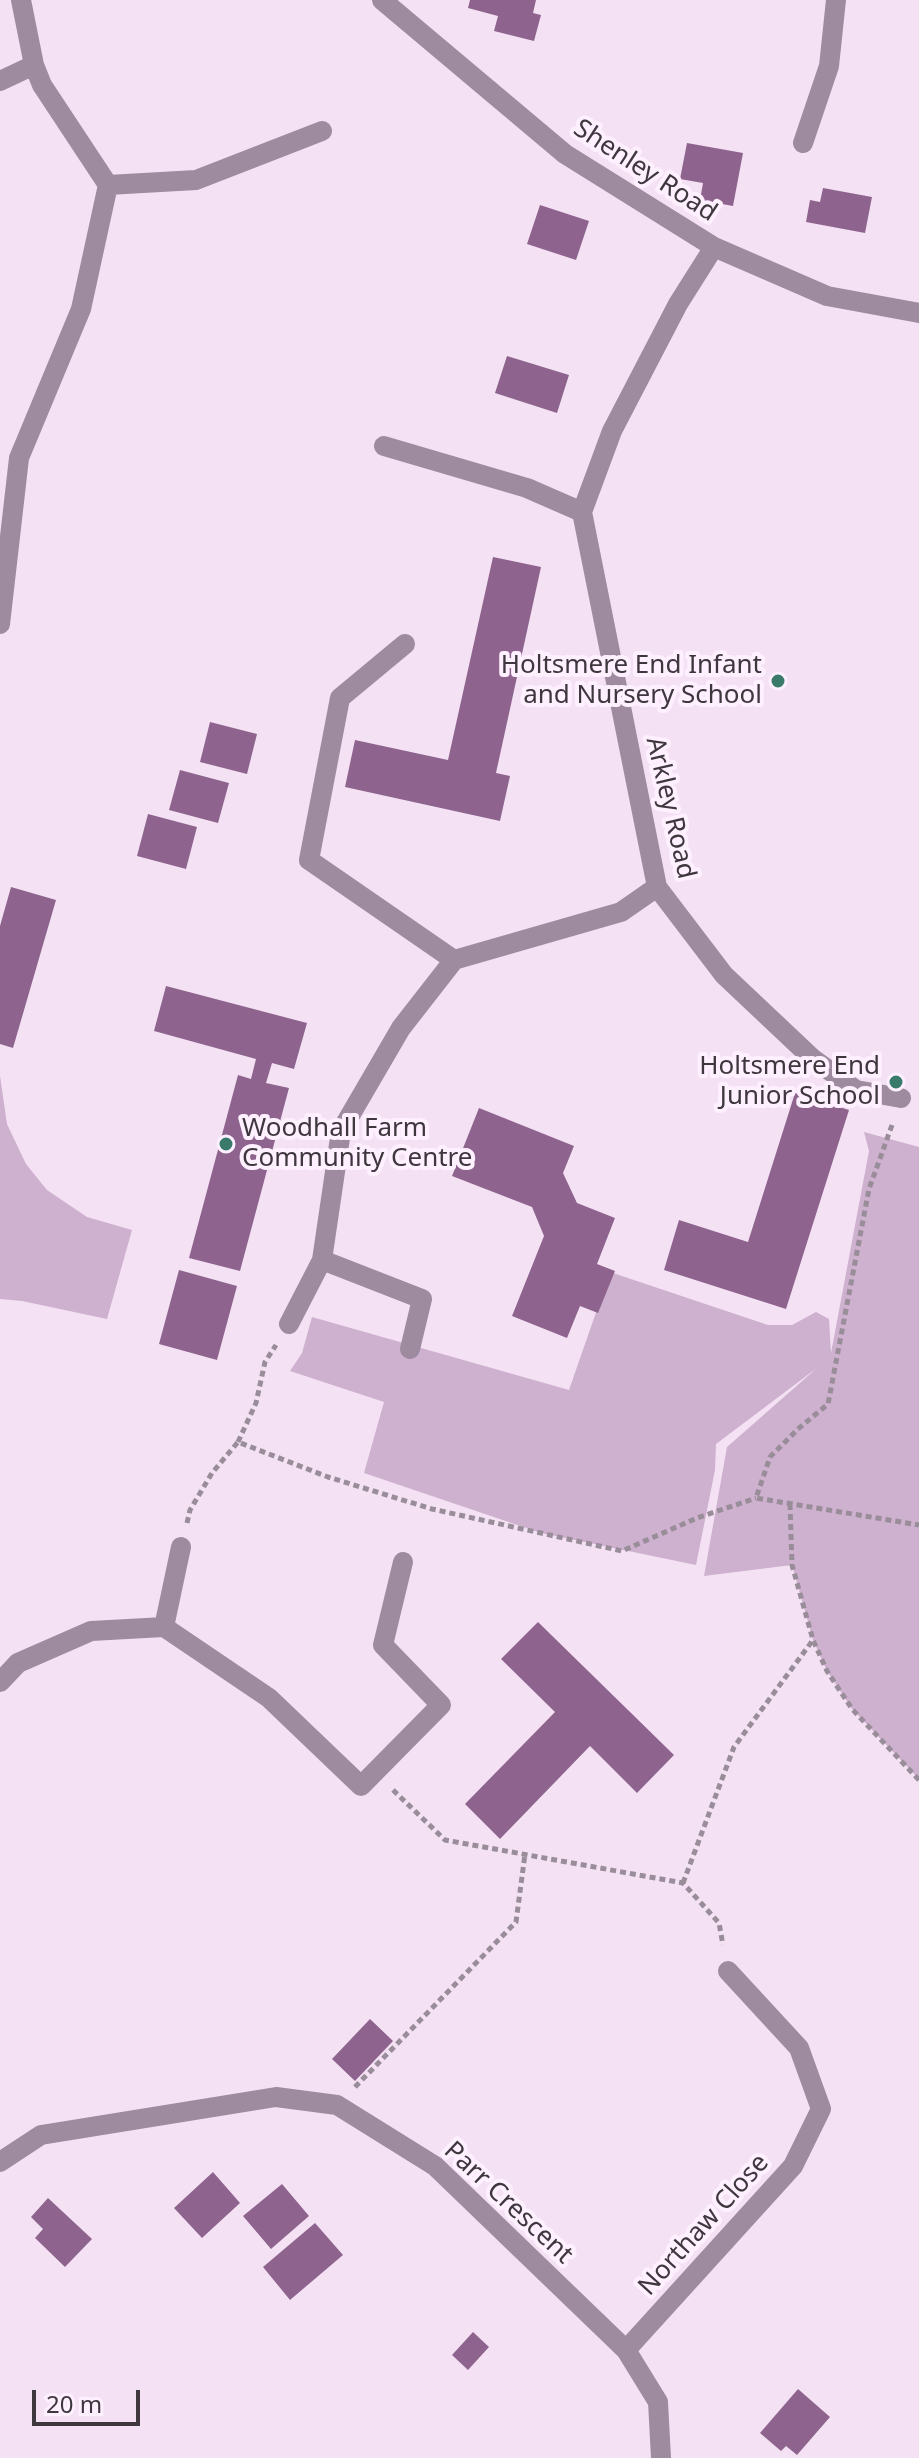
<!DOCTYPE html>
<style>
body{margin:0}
#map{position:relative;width:919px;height:2458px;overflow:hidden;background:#f4e2f4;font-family:"Noto Sans",sans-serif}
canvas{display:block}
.scale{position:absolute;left:32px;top:2390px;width:108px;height:36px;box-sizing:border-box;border:4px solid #3e373e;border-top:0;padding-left:10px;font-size:24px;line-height:28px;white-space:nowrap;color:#3e373e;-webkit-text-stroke:6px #fff0ff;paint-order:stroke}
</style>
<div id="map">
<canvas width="919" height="2458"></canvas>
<div class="scale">20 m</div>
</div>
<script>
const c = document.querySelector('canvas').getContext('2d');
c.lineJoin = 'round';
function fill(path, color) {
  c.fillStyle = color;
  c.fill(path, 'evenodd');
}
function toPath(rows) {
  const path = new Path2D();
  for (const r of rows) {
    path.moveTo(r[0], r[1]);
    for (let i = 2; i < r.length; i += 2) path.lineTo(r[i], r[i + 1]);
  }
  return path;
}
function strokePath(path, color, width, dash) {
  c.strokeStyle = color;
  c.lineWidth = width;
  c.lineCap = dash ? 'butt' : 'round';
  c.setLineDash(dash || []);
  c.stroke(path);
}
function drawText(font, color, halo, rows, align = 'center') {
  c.font = font + ' "Noto Sans",sans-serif';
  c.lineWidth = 8;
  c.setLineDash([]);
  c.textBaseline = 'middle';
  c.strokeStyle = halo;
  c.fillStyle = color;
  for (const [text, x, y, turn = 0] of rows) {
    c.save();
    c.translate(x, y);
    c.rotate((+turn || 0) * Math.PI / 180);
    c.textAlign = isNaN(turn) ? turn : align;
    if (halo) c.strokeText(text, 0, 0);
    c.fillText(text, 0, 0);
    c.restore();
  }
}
const green = toPath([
 [0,1076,7,1124,26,1164,47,1190,87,1217,132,1230,107,1319,22,1301,0,1299],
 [864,1132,919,1147,919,1779,852,1709,827,1671,813,1640,792,1565,704,1576,727,1447,817,1368,716,1444,715,1470,696,1565,541,1533,364,1473,384,1402,290,1371,302,1353,312,1317,569,1390,610,1272,768,1325,792,1325,816,1312,829,1319,831,1353,869,1151]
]);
const building = toPath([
 [470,0,536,0,533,13,541,15,534,41,494,31,498,16,468,8],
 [687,143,743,153,733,206,700,200,703,183,680,179],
 [823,188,872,197,865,233,806,222,810,200,820,202],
 [540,205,589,221,576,260,527,244],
 [507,356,569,375,557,413,495,393],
 [493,557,541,567,496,773,510,776,500,821,345,787,355,740,448,760],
 [210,722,257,734,247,774,200,762],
 [180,770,229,783,218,823,169,810],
 [148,814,197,827,186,869,137,856],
 [11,887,56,900,13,1048,0,1044,0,926],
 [166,986,307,1023,294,1069,272,1063,266,1083,289,1088,240,1271,189,1258,238,1075,251,1079,256,1059,154,1031],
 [795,1093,849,1110,786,1309,664,1270,679,1220,748,1242],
 [479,1108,574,1146,563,1173,577,1203,615,1218,597,1264,615,1271,598,1313,580,1306,567,1338,512,1316,544,1236,532,1207,452,1176],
 [179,1270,237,1286,217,1360,159,1344],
 [538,1622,674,1755,637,1793,590,1746,500,1839,465,1804,555,1712,501,1659],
 [370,2019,393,2041,355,2081,332,2059],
 [213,2172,240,2203,202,2238,174,2208],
 [282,2184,309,2216,271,2249,243,2216],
 [48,2198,92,2239,65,2267,35,2238,43,2229,31,2217],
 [315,2223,343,2255,290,2300,263,2267],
 [473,2332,489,2347,468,2370,452,2355],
 [798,2389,830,2417,797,2455,786,2446,781,2451,760,2433]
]);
const path = toPath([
 [892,1125,869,1189,828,1404,798,1429,770,1457,756,1498,919,1525],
 [238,1442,256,1403,265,1362,276,1345],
 [790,1504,792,1565,813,1640,827,1671,852,1709,919,1780],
 [187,1523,190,1510,212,1473,238,1442,328,1477,432,1509,622,1551,697,1518,756,1498],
 [393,1790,445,1840,683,1883,719,1923,723,1945],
 [683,1883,734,1747,813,1640],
 [355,2087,516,1922,525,1854]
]);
const minor = toPath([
 [382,0,565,154,714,247,827,296,919,313],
 [0,81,34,65],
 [803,143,829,66,836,0],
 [108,185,196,180,322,131],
 [714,247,678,304,612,431,582,512,657,887,724,975,812,1058,856,1090,901,1098],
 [384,446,527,488,582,512],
 [0,624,19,458,81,309,108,185,42,85,34,65,21,0],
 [405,644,340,698,309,860,454,960],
 [322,1260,422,1299,410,1349],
 [289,1324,322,1260,341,1131,401,1028,454,960,621,912,657,887],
 [164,1627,181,1547],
 [0,1682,18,1663,91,1631,164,1627,269,1698,361,1786,441,1705,383,1645,403,1562],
 [0,2162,41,2135,276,2097,337,2105,435,2166,626,2350,658,2402,661,2458],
 [626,2350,793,2166,821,2109,799,2048,728,1971]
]);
const markers = [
 [778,681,8,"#397a6a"],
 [896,1082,8,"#397a6a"],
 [226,1144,8,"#397a6a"]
];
const streetNames = [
 ["Shenley Road",645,171,33],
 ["Arkley Road",670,808,77],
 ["Parr Crescent",508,2203,43],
 ["Northaw Close",704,2225,-48]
];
const poiNames = [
 ["Holtsmere End Infant",762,666],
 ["and Nursery School",762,696],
 ["Holtsmere End",880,1067],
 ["Junior School",880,1097],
 ["Woodhall Farm",242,1129,"left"],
 ["Community Centre",242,1159,"left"]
];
fill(green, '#ceb0cf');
fill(building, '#8e648f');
strokePath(path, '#9a8d9a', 5, [6, 4]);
strokePath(minor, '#9f8ba0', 20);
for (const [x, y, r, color] of markers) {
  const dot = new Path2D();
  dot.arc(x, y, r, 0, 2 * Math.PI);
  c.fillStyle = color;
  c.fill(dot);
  strokePath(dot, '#fff0ff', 3);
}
drawText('26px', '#3e373e', '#fff0ff', streetNames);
drawText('26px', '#3e373e', '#fff0ff', poiNames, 'right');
</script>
